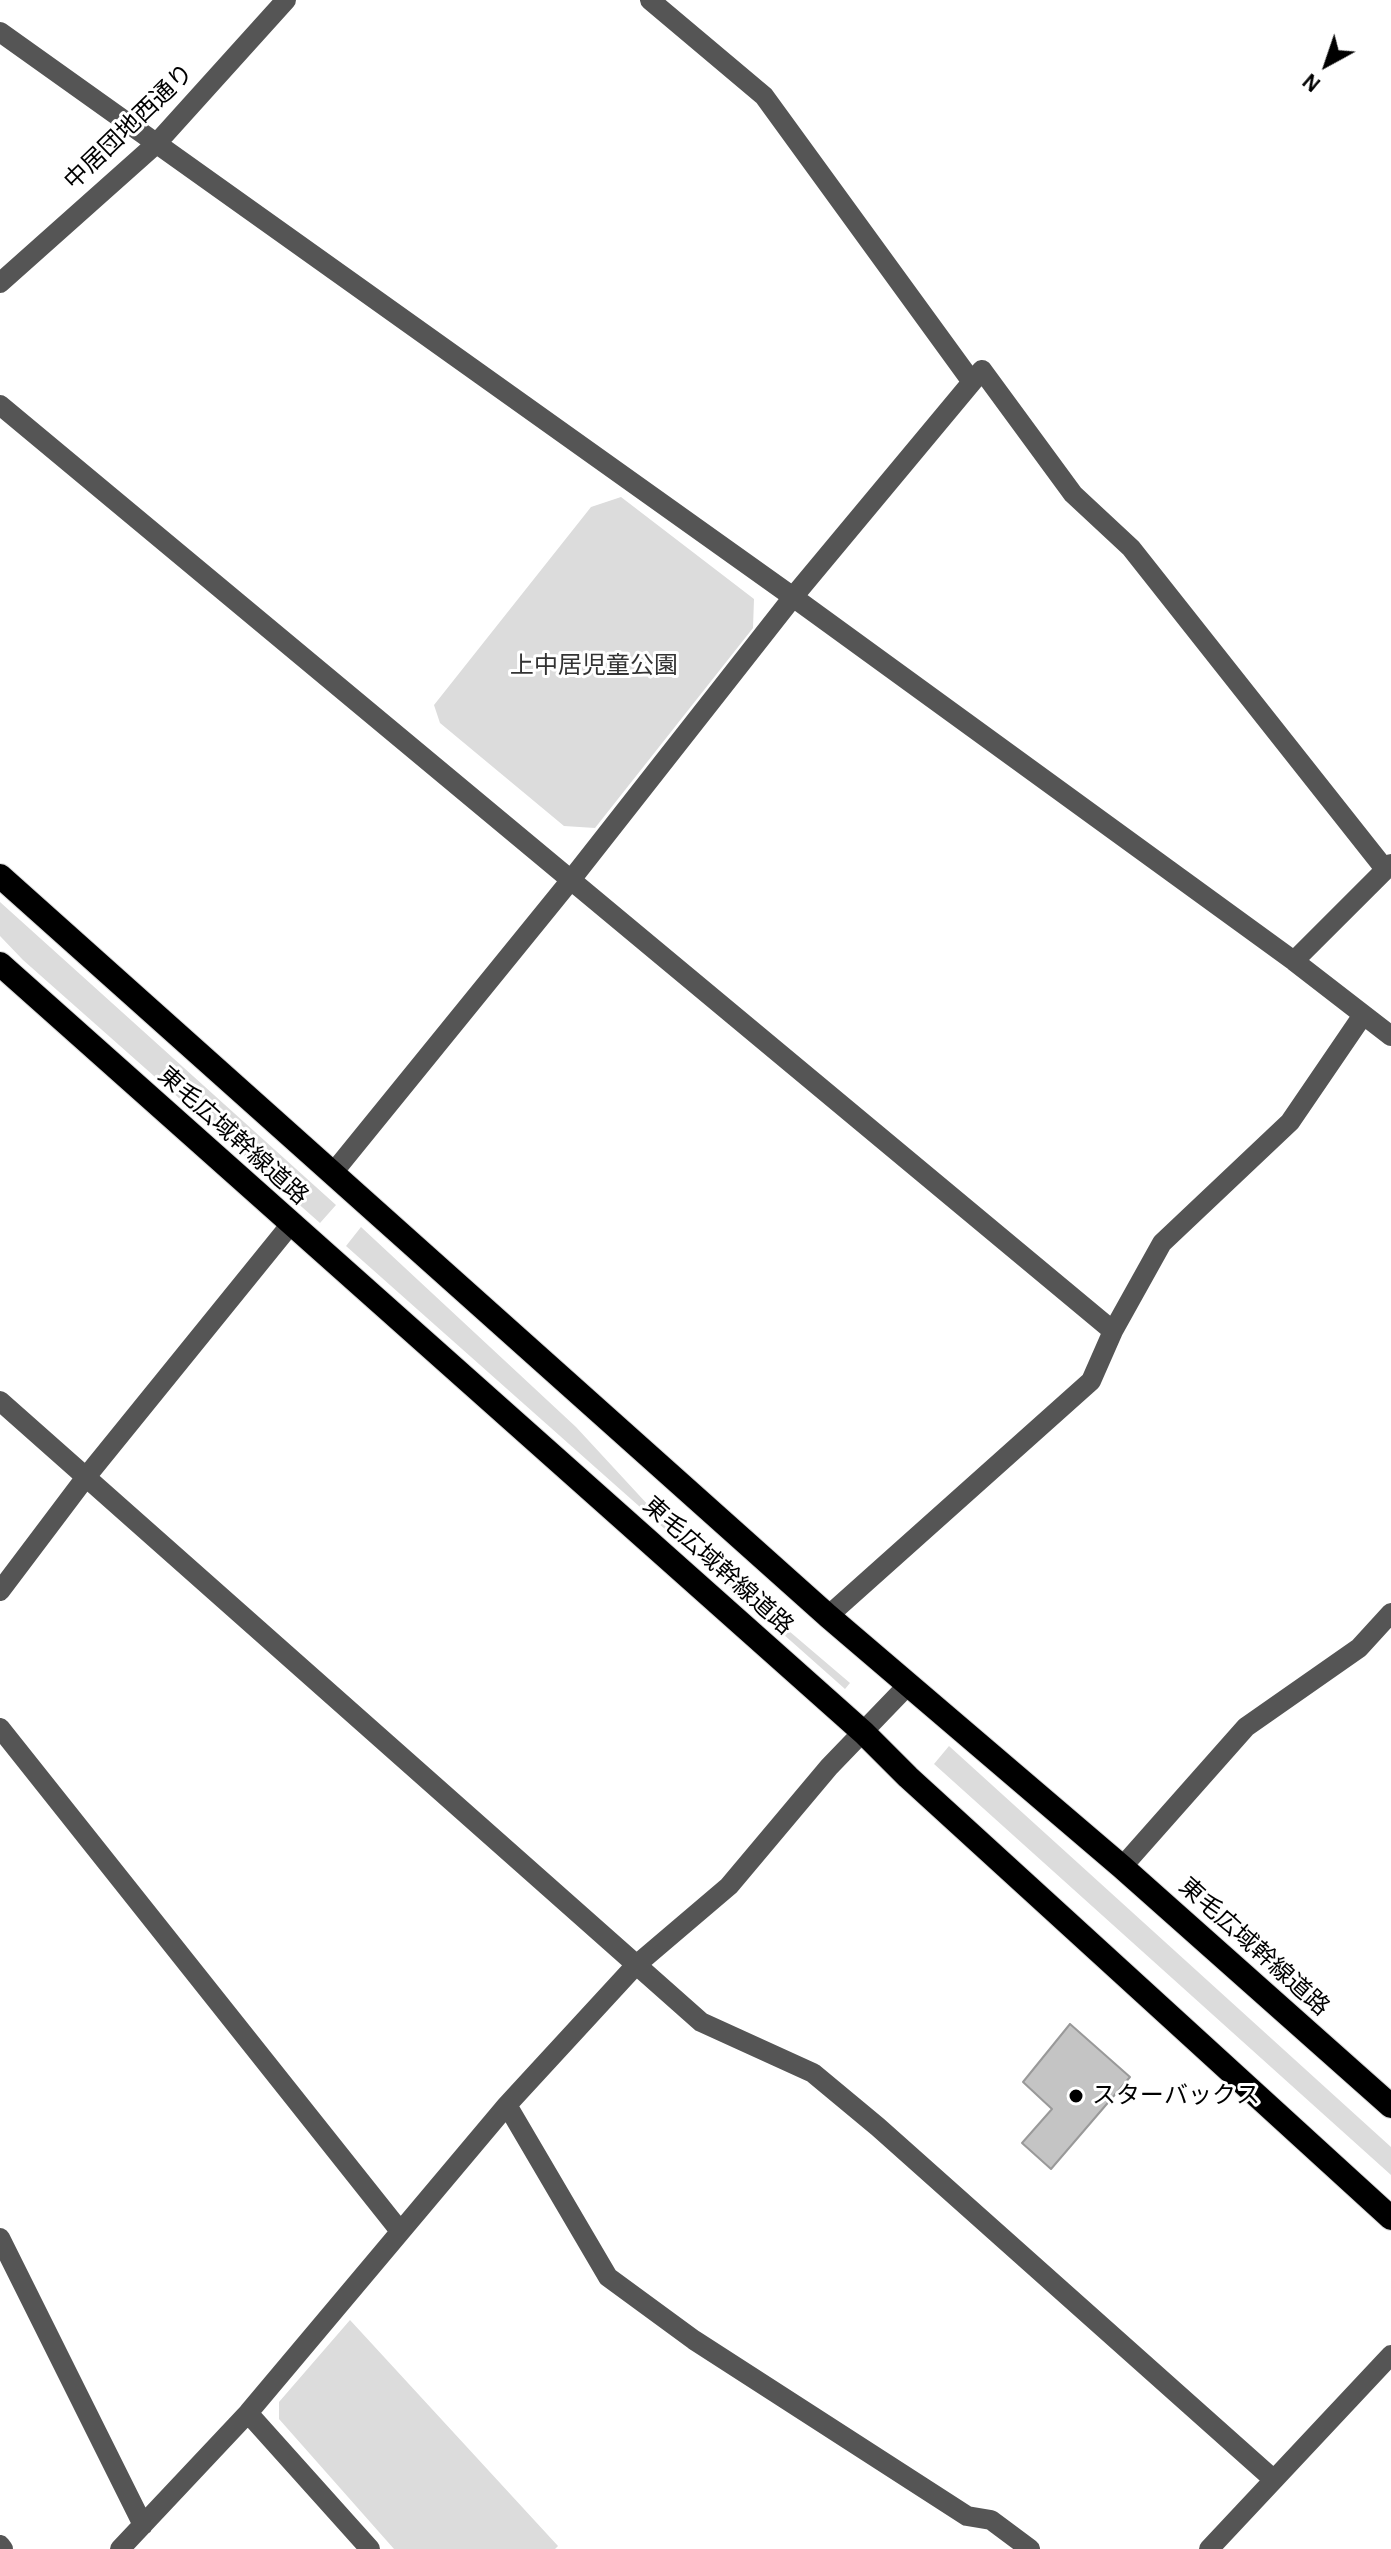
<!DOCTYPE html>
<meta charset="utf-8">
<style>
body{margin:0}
#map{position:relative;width:1391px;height:2549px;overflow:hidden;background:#fff;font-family:"Alegreya Sans",sans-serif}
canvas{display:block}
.north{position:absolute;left:1287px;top:24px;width:80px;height:80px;-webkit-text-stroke:6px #fff;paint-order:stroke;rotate:220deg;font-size:22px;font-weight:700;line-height:32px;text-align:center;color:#000}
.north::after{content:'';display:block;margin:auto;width:28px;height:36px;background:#000;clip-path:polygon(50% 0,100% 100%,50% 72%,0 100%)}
</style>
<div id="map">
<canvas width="1391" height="2549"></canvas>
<div class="north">N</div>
</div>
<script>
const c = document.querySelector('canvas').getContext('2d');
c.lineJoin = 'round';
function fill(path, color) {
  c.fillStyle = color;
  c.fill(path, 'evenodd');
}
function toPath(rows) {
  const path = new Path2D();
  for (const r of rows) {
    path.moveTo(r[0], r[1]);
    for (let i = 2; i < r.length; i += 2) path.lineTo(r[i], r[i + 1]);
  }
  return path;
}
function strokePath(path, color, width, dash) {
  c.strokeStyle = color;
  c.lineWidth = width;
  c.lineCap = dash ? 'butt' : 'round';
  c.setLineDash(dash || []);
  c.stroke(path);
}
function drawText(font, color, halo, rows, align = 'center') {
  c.font = font + ' "Alegreya Sans","Noto Sans JP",sans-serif';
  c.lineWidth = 6;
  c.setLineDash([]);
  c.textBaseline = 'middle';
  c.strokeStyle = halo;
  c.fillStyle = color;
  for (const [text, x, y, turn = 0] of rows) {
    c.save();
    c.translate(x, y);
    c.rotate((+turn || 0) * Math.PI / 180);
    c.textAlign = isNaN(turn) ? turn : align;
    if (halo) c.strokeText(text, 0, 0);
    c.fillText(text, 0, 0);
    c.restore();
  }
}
const green = toPath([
 [621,497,754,599,753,628,595,828,564,826,440,723,434,705,591,507],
 [0,902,336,1205,320,1223,23,960,0,936],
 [361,1227,576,1427,674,1533,850,1683,845,1689,346,1246],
 [949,1746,1391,2147,1391,2175,934,1764],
 [350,2320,558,2546,555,2549,394,2549,279,2419,279,2402]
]);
const building = toPath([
 [1070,2024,1130,2077,1051,2169,1022,2143,1052,2109,1023,2082,1070,2024]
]);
const minor = toPath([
 [650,0,764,96,972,382],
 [0,32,793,597,1294,961,1391,1036],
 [0,283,156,144,286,0],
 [0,405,1113,1331],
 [1294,961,1391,864],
 [332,1174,570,881,793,597,982,370,1073,494,1131,548,1385,869],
 [0,1401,701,2022,813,2073,878,2127,1273,2479],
 [0,1591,86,1477,291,1224],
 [828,1616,1091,1381,1113,1331,1162,1243,1290,1122,1363,1015],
 [0,1728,400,2231],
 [1122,1867,1246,1727,1359,1648,1391,1613],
 [507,2105,608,2277,694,2340,967,2516,991,2520,1030,2549],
 [0,2238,143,2525],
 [248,2413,370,2549],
 [0,2545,3,2549],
 [120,2549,248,2413,507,2105,635,1966,729,1886,829,1767,908,1685],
 [1209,2549,1391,2355]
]);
const highway = toPath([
 [0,876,828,1616,1122,1867,1391,2106],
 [0,964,864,1733,908,1777,1391,2218]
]);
const markers = [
 [1076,2096,8,"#000"]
];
const streetNames = [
 ["中居団地西通り",129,127,-44],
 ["東毛広域幹線道路",233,1136,42],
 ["東毛広域幹線道路",718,1566,42],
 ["東毛広域幹線道路",1254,1947,42]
];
const parkNames = [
 ["上中居児童公園",594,666]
];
const poiNames = [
 ["スターバックス",1092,2096]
];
fill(green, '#dcdcdc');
fill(building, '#c4c4c4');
strokePath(building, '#999', 2);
strokePath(highway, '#dbdbdb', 26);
strokePath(minor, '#555', 20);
strokePath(highway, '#000', 24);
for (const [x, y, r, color] of markers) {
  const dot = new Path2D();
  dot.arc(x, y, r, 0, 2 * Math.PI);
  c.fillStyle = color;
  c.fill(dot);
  strokePath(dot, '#fff', 3);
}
drawText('24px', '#000', '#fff', streetNames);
drawText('24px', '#333', '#fff', parkNames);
drawText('24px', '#000', '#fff', poiNames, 'left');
</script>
